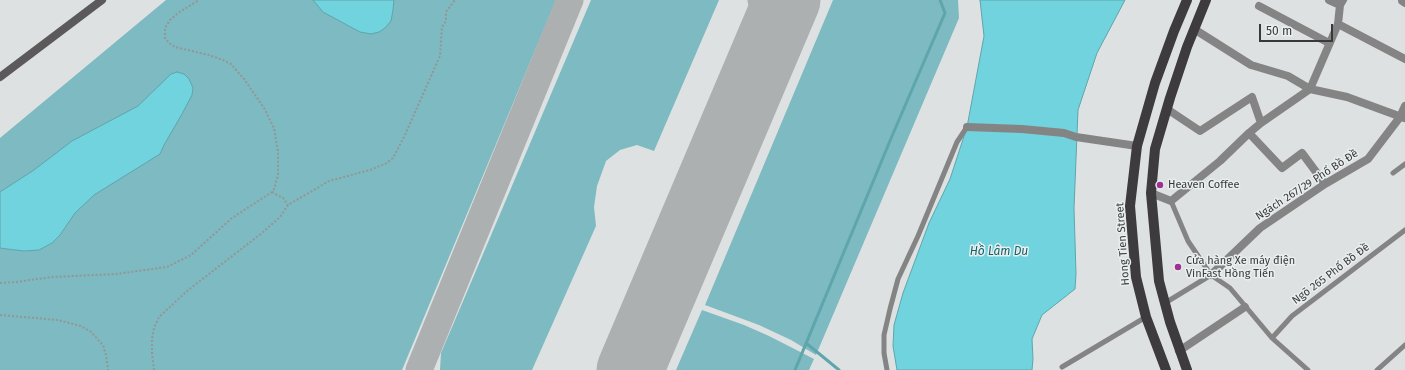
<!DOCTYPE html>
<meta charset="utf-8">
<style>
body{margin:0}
#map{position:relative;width:1405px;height:370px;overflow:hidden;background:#dde1e1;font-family:"Fira Sans",sans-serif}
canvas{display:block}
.scale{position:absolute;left:1259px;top:24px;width:74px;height:18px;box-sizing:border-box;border:2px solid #383a3a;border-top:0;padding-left:5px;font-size:12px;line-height:14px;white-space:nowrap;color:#383a3a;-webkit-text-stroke:3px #eaeeee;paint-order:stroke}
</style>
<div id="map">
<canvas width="1405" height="370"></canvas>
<div class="scale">50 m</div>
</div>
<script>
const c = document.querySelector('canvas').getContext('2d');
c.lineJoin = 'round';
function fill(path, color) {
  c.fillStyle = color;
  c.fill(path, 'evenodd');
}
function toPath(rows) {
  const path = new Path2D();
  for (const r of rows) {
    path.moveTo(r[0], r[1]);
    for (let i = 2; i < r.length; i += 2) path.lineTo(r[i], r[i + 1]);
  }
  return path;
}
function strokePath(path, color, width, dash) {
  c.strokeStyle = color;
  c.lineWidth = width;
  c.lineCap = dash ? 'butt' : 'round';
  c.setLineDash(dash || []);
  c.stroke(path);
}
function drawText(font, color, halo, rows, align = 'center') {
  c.font = font + ' "Fira Sans",sans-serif';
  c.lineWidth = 3;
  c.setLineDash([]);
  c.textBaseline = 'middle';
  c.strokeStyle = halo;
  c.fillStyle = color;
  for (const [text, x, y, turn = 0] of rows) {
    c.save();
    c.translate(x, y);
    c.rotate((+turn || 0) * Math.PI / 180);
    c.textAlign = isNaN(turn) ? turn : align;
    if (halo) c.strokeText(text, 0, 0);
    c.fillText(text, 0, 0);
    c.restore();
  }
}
const green = toPath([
 [166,0,556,0,402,370,0,370,0,138],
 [591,0,719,0,654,151,637,145,620,150,606,161,597,186,594,207,596,226,532,370,440,370,441,353],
 [833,0,958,0,959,18,816,355,791,340,759,325,705,305],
 [702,310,744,325,769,336,814,359,809,370,676,370]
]);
const water = toPath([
 [313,0,394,0,393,10,391,21,385,28,379,32,371,34,360,32,323,12,313,0],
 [980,0,1125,0,1097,53,1078,110,1074,208,1076,274,1075,289,1042,315,1032,339,1033,359,1032,370,897,370,893,346,894,325,903,293,929,223,950,179,967,127,984,36,980,0],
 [177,72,184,74,189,79,193,88,192,95,182,114,164,145,160,154,94,195,75,213,60,235,52,243,39,250,24,251,7,249,0,248,0,192,34,170,72,141,138,106,171,74,177,72]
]);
const stream = toPath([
 [806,343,839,370],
 [795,370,892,136,945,13,940,0]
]);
const taxiway = toPath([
 [761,0,765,16,764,52],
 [419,370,570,0]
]);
const runway = toPath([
 [630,370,787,0]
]);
const path = toPath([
 [272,192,283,198,288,205],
 [0,283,16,282,52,277,116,274,167,267,191,255,232,218,272,192,274,189,278,175,278,151,274,128,264,108,244,79,231,64,223,60,209,55,175,47,169,43,165,38,165,28,170,20,178,13,199,0],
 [0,315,58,320,81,326,91,332,103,345,106,355,108,370],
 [154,370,152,354,152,339,154,328,159,317,187,291,262,233,280,217,288,205,329,181,370,170,387,163,393,158,404,137,440,56,442,27,446,21,446,12,455,0]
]);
const lane = toPath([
 [1393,173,1405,164],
 [1171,201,1188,241,1211,275,1230,288,1272,338,1308,370],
 [1165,303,1211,275],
 [1272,338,1292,316,1405,230],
 [1062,367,1146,317],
 [887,370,884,353,884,335,890,309,898,279,918,236,957,142,967,127],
 [1377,370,1405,345]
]);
const street = toPath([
 [1329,0,1340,5],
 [1402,0,1402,1,1405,3],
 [1259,6,1329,43],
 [1338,24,1405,59],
 [1194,29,1251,65,1288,76,1310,89,1347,97,1404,118],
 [1167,109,1200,131,1252,97,1261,123],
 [967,127,1022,129,1064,133,1076,137,1137,146],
 [1249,133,1282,168,1302,153,1325,184],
 [1151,193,1171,201,1220,161,1249,133,1261,123,1310,89,1338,24,1340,5,1343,0],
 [1211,275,1260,228,1325,184,1368,159,1400,117,1405,106],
 [1179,351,1245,307]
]);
const secondary = toPath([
 [0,77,102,0]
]);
const primary = toPath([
 [1166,370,1146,317,1136,277,1130,206,1137,146,1155,83,1174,31,1187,0],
 [1187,370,1170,322,1159,281,1151,193,1155,149,1170,98,1187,47,1206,0]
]);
const markers = [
 [1160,185,4,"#9f3190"],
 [1178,267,4,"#9f3190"]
];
const poiNames = [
 ["Heaven Coffee",1168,185],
 ["Cửa hàng Xe máy điện",1186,261],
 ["VinFast Hồng Tiến",1186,274]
];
const streetNames = [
 ["Ngách 267/29 Phố Bồ Đề",1307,185,-33],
 ["Hong Tien Street",1123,244,-94],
 ["Ngõ 265 Phố Bồ Đề",1331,274,-37]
];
const waterNames = [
 ["Hồ Lâm Du",999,252]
];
fill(green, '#7dbac1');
fill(water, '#70d3dd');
strokePath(water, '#5fa5ac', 1);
strokePath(stream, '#5fa5ac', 3);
strokePath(taxiway, '#acb0b0', 27);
strokePath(runway, '#acb0b0', 67);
strokePath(path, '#939696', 2, [2, 2]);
strokePath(lane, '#858485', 5);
strokePath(street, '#858485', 8);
strokePath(secondary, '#5b595a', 8);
strokePath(primary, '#3d3b3d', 10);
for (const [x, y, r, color] of markers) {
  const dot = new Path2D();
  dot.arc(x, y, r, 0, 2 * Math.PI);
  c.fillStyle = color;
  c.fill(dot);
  strokePath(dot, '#eaeeee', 1.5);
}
drawText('11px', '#383a3a', '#eaeeee', poiNames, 'left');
drawText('11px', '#383a3a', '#eaeeee', streetNames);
drawText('italic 12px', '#0e636b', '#eaeeee', waterNames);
</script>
